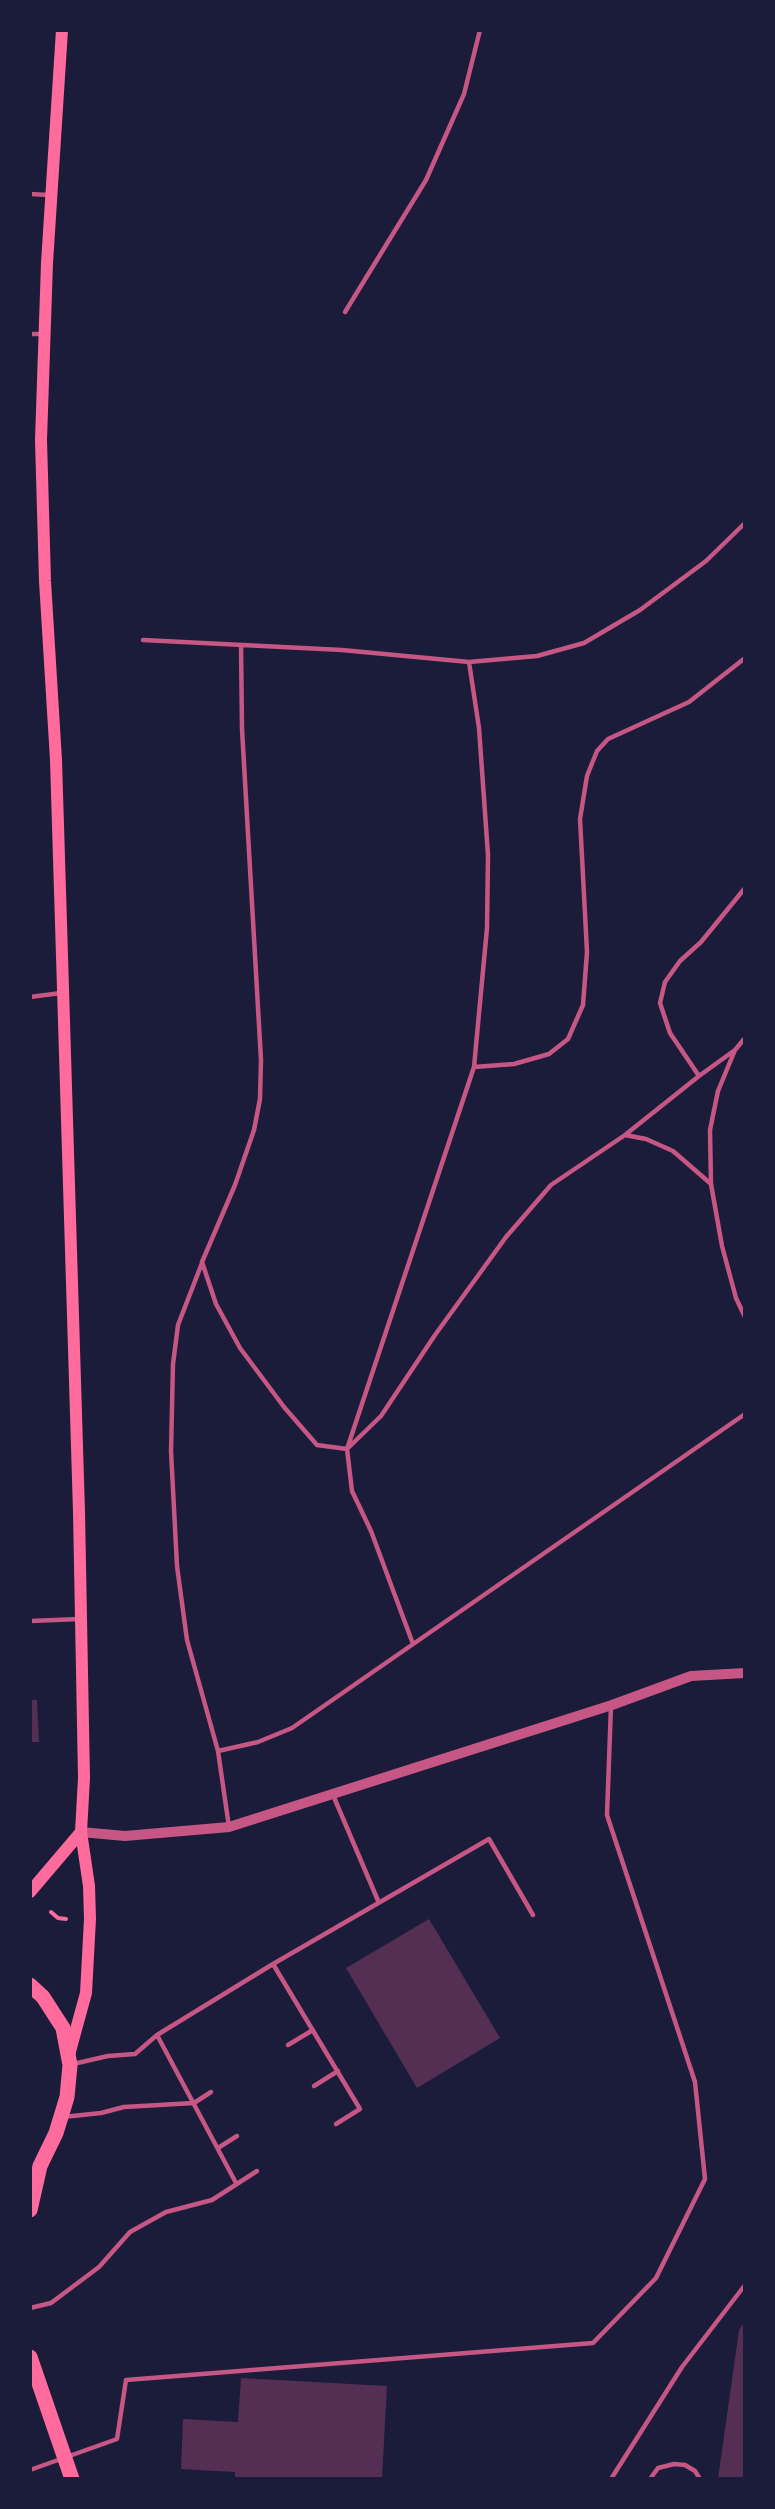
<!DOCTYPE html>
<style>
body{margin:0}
#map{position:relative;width:775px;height:2509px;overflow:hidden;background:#1b1b3a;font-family:Ubuntu,sans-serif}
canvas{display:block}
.frame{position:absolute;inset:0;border:32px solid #1b1b3a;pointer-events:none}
</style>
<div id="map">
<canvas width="775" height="2509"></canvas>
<div class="frame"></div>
</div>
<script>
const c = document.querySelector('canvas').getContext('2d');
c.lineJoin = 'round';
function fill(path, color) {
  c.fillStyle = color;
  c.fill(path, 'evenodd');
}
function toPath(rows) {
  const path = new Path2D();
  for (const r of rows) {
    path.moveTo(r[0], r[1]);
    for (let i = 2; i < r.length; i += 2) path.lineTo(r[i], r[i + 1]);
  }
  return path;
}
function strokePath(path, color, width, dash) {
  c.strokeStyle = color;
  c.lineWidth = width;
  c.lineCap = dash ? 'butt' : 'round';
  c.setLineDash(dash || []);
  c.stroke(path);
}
const building = toPath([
 [30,1700,37,1700,39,1742,30,1742],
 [429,1919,500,2038,417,2088,346,1968],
 [745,2321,745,2479,718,2479,739,2330],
 [241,2378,387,2386,382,2479,235,2479,235,2472,181,2469,183,2419,238,2422]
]);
const path = toPath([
 [51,1912,58,1918,66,1919]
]);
const service = toPath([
 [30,194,49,195],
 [345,312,426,180,464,94,480,30],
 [30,334,44,334],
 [143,640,342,650,469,662,479,728,488,855,487,928,474,1067,347,1449,317,1445,284,1407,240,1348,216,1304,202,1262,235,1185,254,1130,260,1099,261,1060,242,729,241,645],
 [469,662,537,656,584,643,640,610,706,561,745,523],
 [30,997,61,993],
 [474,1067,514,1064,549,1054,568,1039,583,1005,587,952,580,819,587,776,597,751,608,739,689,702,745,658],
 [699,1076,735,1050,745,1038],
 [625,1135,646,1139,673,1151,711,1184,710,1130,718,1091,735,1050],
 [711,1184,722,1246,736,1298,745,1317],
 [202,1263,178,1325,173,1364,171,1451,177,1566,187,1640,218,1751],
 [30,1621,80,1619],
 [413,1644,371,1531,352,1491,347,1449,381,1416,435,1335,506,1237,551,1185,625,1135,699,1076,670,1033,660,1003,665,982,680,961,701,942,745,888],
 [333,1795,379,1903],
 [229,1827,218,1751,258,1742,292,1728,745,1414],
 [273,1964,489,1839,533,1915],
 [157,2035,236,2183],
 [288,2045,313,2030],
 [73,2064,108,2056,135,2054,157,2035,273,1964,360,2109,336,2124],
 [314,2086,338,2071],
 [63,2117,101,2113,124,2107,194,2103,211,2092],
 [218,2148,237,2136],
 [30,2308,51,2303,99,2267,130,2232,166,2212,212,2200,257,2171],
 [30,2470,117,2439,126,2380,593,2343,656,2278,705,2179,695,2082,607,1815,611,1706],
 [611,2479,682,2367,745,2285],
 [650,2479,658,2468,674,2464,685,2465,695,2471,700,2479]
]);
const tertiary = toPath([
 [81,1832,125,1836,229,1827,612,1705,691,1676,745,1673]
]);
const secondary = toPath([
 [62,30,47,263,41,440,45,581,56,760,79,1512,84,1778,81,1832,89,1886,90,1919,86,1993,69,2055],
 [30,1892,81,1832]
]);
const primary = toPath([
 [30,1985,43,1997,63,2028,70,2065,67,2097,56,2133,40,2166,30,2210],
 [30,2357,72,2479]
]);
fill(building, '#542f53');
strokePath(path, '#ff6b9d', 4);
strokePath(service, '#c65784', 4.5);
strokePath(tertiary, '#c65784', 10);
strokePath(secondary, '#ff6b9d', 12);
strokePath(primary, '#ff6b9d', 15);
</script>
